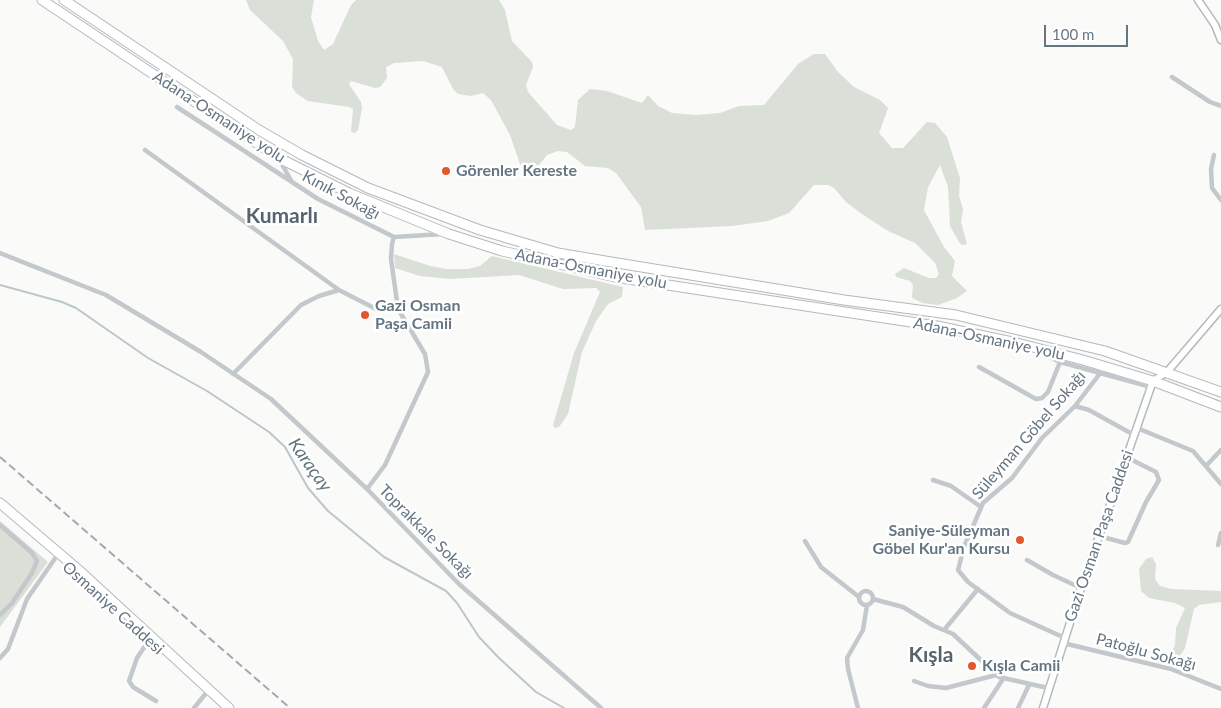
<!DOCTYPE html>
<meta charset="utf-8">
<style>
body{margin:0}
#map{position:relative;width:1221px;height:708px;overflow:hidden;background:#fafaf8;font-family:Lato,sans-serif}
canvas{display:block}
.scale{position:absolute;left:1044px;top:25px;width:84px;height:22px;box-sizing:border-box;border:2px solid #657683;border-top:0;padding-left:6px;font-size:15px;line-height:18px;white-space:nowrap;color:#657683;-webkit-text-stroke:4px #fff;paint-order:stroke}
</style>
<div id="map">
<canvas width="1221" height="708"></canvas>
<div class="scale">100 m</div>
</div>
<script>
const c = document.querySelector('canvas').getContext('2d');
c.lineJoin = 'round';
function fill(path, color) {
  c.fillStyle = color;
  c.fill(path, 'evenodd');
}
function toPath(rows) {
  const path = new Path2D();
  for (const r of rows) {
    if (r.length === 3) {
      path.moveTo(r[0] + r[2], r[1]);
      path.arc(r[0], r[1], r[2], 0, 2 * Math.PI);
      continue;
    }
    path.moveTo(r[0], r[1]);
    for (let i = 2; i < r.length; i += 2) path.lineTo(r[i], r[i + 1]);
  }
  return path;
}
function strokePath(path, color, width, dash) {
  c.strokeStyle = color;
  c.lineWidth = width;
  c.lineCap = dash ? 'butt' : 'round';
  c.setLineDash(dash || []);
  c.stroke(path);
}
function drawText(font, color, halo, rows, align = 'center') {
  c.font = font + ' Lato,sans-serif';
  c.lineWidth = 5;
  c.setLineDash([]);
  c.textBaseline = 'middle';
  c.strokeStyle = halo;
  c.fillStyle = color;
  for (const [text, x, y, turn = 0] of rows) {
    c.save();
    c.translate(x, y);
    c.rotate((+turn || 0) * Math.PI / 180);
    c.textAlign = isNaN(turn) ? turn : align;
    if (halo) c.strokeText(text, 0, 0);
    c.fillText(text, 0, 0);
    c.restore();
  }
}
const green = toPath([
 [246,0,314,0,311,17,318,41,324,50,333,44,351,5,356,0,499,0,505,10,512,41,532,62,533,67,526,85,528,92,557,125,571,130,575,127,578,100,590,89,607,91,642,103,648,95,658,106,672,113,696,115,720,113,739,106,764,105,798,64,814,54,825,54,838,72,854,87,880,100,888,108,879,133,892,148,903,148,927,122,935,123,947,137,960,178,959,196,963,209,961,222,967,244,962,245,959,242,950,226,948,187,940,165,928,187,924,210,944,247,955,261,952,276,967,291,957,298,938,305,923,303,912,298,913,285,910,281,896,277,895,274,904,268,929,278,936,278,939,274,935,263,915,243,888,231,862,214,846,202,834,188,828,185,814,185,789,213,768,221,732,226,645,230,641,207,616,173,608,168,585,166,567,152,558,151,547,155,539,165,525,168,520,164,510,135,491,100,483,93,471,96,458,94,453,89,442,67,423,61,394,63,386,67,387,78,380,87,375,88,351,81,349,84,361,102,362,108,358,130,355,133,351,132,353,109,349,107,308,101,296,93,292,87,293,59,283,41,250,10],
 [394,254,430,266,446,269,468,269,480,266,492,256,623,287,622,297,608,304,596,321,582,352,568,414,559,427,555,428,553,425,574,353,600,292,596,288,563,289,519,275,450,279,420,276,395,268],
 [0,521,48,562,0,627],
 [1152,557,1156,564,1155,579,1160,586,1172,589,1221,591,1221,602,1199,605,1194,609,1185,648,1173,667,1167,665,1175,645,1176,628,1185,608,1175,603,1149,598,1141,591,1139,569,1146,559]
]);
const stream = toPath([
 [0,285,62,302,76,308,148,358,207,391,269,432,285,447,308,488,328,511,384,557,446,591,457,603,479,637,499,658,536,692,564,708]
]);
const street = toPath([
 [1172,77,1210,102,1221,106],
 [177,107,318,199,394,237],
 [145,150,339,290,378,310,398,309],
 [1214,155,1211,169,1212,188,1221,200],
 [280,161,292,182],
 [0,253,106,295,201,352,271,399,367,489,459,584,601,708],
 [1037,351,1060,362,1151,387],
 [979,367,1036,399,1042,398,1048,392,1060,362],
 [233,374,301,305,319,296,339,290],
 [1075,406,1089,410,1134,435],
 [1137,428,1193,451,1221,484],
 [1206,466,1221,450],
 [933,480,951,486,981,507],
 [367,489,385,465,428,372,425,354,398,309,391,259,392,244,394,237,443,234],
 [0,525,32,553,37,561,32,573,12,603,0,615],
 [1099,536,1125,543,1128,542,1146,502,1159,480,1156,472,1126,457],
 [805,541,821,567,859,597],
 [1218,545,1221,533],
 [1027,560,1053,575,1081,588],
 [866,598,7],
 [873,599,903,607,934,626,953,634,999,677,1048,688],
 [944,630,978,589],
 [1065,638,1010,613,968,582,958,570,964,547,983,503,1012,478,1042,438,1075,406,1105,367],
 [149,640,137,658,129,681,133,687,156,701],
 [1063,643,1171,669,1221,689],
 [0,658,8,649,27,599,56,557],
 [914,681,928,686,946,688,996,675],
 [194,708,207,692],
 [858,708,848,669,847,658,863,630,867,605],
 [984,708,1003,679],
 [1018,708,1029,685]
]);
const secondary = toPath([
 [1198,0,1215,25,1221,40],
 [1043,708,1081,588,1153,381,1167,372,1221,309]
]);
const highway = toPath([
 [42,0,279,158,349,193,449,234,502,251,615,277,937,326,1017,343,1083,360,1153,381,1221,407],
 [64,0,259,130,302,155,368,188,480,230,558,253,605,261,844,300,956,315,1105,351,1221,392],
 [0,503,81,572,229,708]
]);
const rail = toPath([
 [0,457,290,708]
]);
const markers = [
 [446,171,5,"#e4572e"],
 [365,315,5,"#e4572e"],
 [1020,540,5,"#e4572e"],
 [972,666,5,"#e4572e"]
];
const streetNames = [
 ["Adana-Osmaniye yolu",219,117,33],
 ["Kınık Sokağı",341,195,28],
 ["Adana-Osmaniye yolu",591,269,11],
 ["Adana-Osmaniye yolu",989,339,12],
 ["Süleyman Göbel Sokağı",1029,435,-49],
 ["Toprakkale Sokağı",426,532,45],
 ["Gazi Osman Paşa Caddesi",1099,536,-71],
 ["Osmaniye Caddesi",113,608,42],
 ["Patoğlu Sokağı",1146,652,15]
];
const poiNames = [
 ["Görenler Kereste",456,171],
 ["Gazi Osman",375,306],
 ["Paşa Camii",375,324],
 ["Saniye-Süleyman",1010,531,"right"],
 ["Göbel Kur'an Kursu",1010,549,"right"],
 ["Kışla Camii",982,666]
];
const waterNames = [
 ["Karaçay",310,465,55]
];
const districtNames = [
 ["Kumarlı",282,216],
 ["Kışla",931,655]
];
fill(green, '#dadfd7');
strokePath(stream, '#bbc7cb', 2);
strokePath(secondary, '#b3babf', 9);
strokePath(highway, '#b4b9bd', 11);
strokePath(street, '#c3c8cc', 4.5);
strokePath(secondary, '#fff', 6);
strokePath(highway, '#fff', 9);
strokePath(rail, '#a2aab0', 2, [8, 4]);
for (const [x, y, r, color] of markers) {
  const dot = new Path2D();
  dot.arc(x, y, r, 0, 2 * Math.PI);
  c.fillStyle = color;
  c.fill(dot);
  strokePath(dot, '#fff', 2);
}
drawText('16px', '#657683', '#fff', streetNames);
drawText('bold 16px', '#657683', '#fff', poiNames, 'left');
drawText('italic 18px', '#60757c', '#fff', waterNames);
drawText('bold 21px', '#57646e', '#fff', districtNames);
</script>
